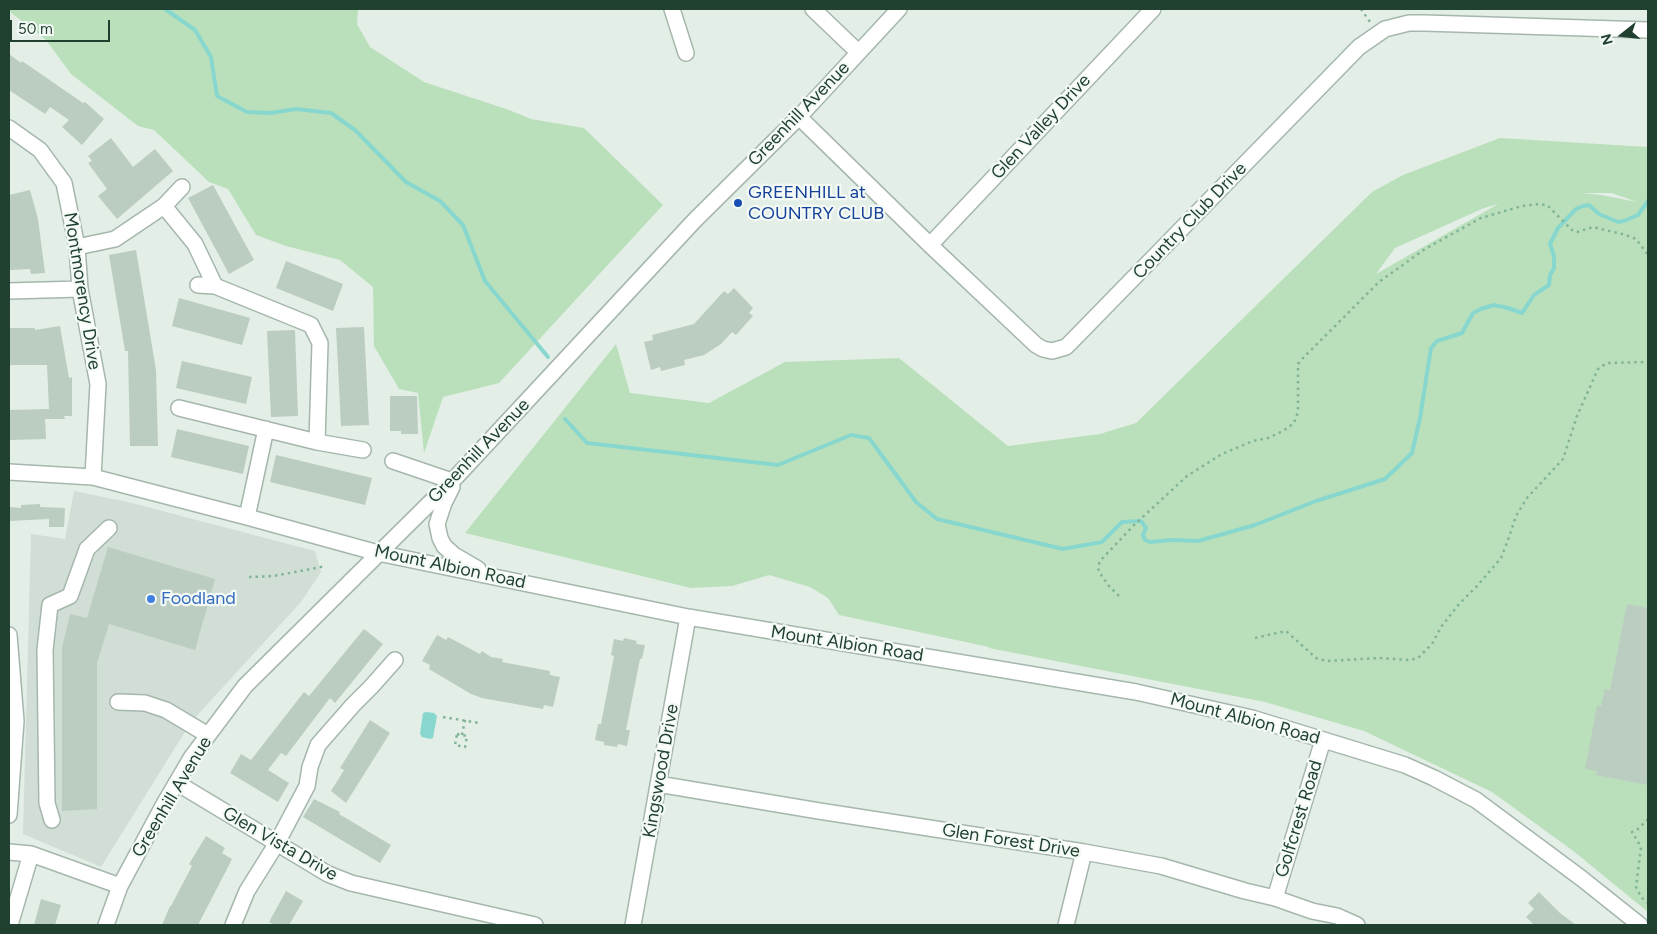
<!DOCTYPE html>
<style>
body{margin:0}
#map{position:relative;width:1657px;height:934px;overflow:hidden;background:#e3eee6;font-family:Figtree,sans-serif}
canvas{display:block}
.frame{position:absolute;inset:0;border:10px solid #214130;pointer-events:none}
.north{position:absolute;left:1597px;top:10px;width:50px;height:50px;-webkit-text-stroke:4px #f4faf5;paint-order:stroke;rotate:254deg;font-size:14px;font-weight:700;line-height:20px;text-align:center;color:#214130}
.north::after{content:'';display:block;margin:auto;width:18px;height:22px;background:#214130;clip-path:polygon(50% 0,100% 100%,50% 72%,0 100%)}
.scale{position:absolute;left:10px;top:20px;width:100px;height:22px;box-sizing:border-box;border:2px solid #214130;border-top:0;padding-left:6px;font-size:15px;line-height:18px;white-space:nowrap;color:#214130;-webkit-text-stroke:4px #f4faf5;paint-order:stroke}
</style>
<div id="map">
<canvas width="1657" height="934"></canvas>
<div class="frame"></div>
<div class="north">N</div>
<div class="scale">50 m</div>
</div>
<script>
const c = document.querySelector('canvas').getContext('2d');
c.lineJoin = 'round';
function fill(path, color) {
  c.fillStyle = color;
  c.fill(path, 'evenodd');
}
function toPath(rows) {
  const path = new Path2D();
  for (const r of rows) {
    path.moveTo(r[0], r[1]);
    for (let i = 2; i < r.length; i += 2) path.lineTo(r[i], r[i + 1]);
  }
  return path;
}
function strokePath(path, color, width, dash) {
  c.strokeStyle = color;
  c.lineWidth = width;
  c.lineCap = dash ? 'butt' : 'round';
  c.setLineDash(dash || []);
  c.stroke(path);
}
function drawText(font, color, halo, rows, align = 'center') {
  c.font = font + ' Figtree,sans-serif';
  c.lineWidth = 4.5;
  c.setLineDash([]);
  c.textBaseline = 'middle';
  c.strokeStyle = halo;
  c.fillStyle = color;
  for (const [text, x, y, turn = 0] of rows) {
    c.save();
    c.translate(x, y);
    c.rotate((+turn || 0) * Math.PI / 180);
    c.textAlign = isNaN(turn) ? turn : align;
    if (halo) c.strokeText(text, 0, 0);
    c.fillText(text, 0, 0);
    c.restore();
  }
}
const built = toPath([
 [74,491,128,502,315,551,321,572,301,602,191,722,101,867,23,834,31,534,65,539]
]);
const green = toPath([
 [9,9,358,9,357,24,370,47,424,82,509,110,531,119,584,128,663,205,499,383,443,397,424,453,418,393,399,389,374,346,373,287,340,260,286,246,256,235,228,189,209,182,154,130,138,126,71,74,46,40,9,11],
 [1500,138,1648,147,1648,912,1572,850,1492,792,1364,731,1265,702,989,648,989,647,839,615,828,598,810,587,769,575,732,586,691,588,465,533,616,344,630,393,709,403,785,362,899,358,1008,446,1100,434,1136,423,1372,192,1403,175],
 [1582,193,1612,193,1637,202,1601,195],
 [1498,204,1376,274,1395,248,1484,208]
]);
const water = toPath([
 [426,712,434,713,437,716,433,738,430,739,422,737,420,734,423,713]
]);
const stream = toPath([
 [165,9,195,30,211,57,217,96,247,112,270,113,296,109,331,113,355,130,406,182,440,201,463,225,485,281,548,357],
 [565,419,587,443,778,465,851,435,869,438,916,502,937,519,1063,549,1102,542,1122,522,1141,521,1146,528,1143,535,1145,540,1150,542,1172,540,1198,541,1255,525,1316,501,1385,479,1412,453,1420,418,1431,348,1437,341,1462,333,1473,313,1481,309,1494,305,1508,308,1522,313,1534,295,1549,285,1550,275,1554,268,1554,256,1550,244,1558,228,1576,209,1583,206,1589,205,1599,214,1618,222,1624,221,1638,215,1648,201]
]);
const building = toPath([
 [9,54,21,63,22,61,83,103,85,102,104,119,82,145,62,127,69,120,50,107,45,114,9,90],
 [111,138,133,167,155,149,173,171,117,219,98,196,107,189,88,163,92,161,88,156],
 [213,185,254,260,229,274,188,198],
 [30,190,38,219,45,273,31,274,30,269,10,270,9,195],
 [136,250,156,370,158,446,130,446,128,351,125,351,109,255],
 [286,261,343,284,333,311,276,288],
 [734,288,753,308,749,313,753,316,736,335,732,332,721,344,704,355,684,360,685,365,661,371,660,367,651,370,644,342,653,340,652,335,694,324,724,291,728,294],
 [179,298,250,318,242,345,172,326],
 [60,326,69,378,72,377,72,416,64,416,65,419,45,419,46,439,9,440,9,410,49,409,47,365,9,365,9,328,35,328,35,330],
 [364,327,369,425,341,426,336,328],
 [295,330,298,416,271,417,267,331],
 [182,361,252,377,246,404,176,388],
 [390,396,417,396,418,434,401,434,401,431,390,431],
 [177,429,249,446,243,474,171,457],
 [276,455,372,478,365,505,270,482],
 [40,504,40,507,65,508,64,527,49,527,49,519,9,521,9,507,21,508,21,505],
 [108,547,215,579,195,650,109,624,97,663,97,809,62,811,62,648,70,614,87,618],
 [1627,604,1648,608,1648,785,1596,775,1597,771,1585,769,1597,706,1601,706,1605,689,1610,690],
 [364,629,383,644,335,703,330,698,286,756,281,753,268,770,289,783,278,802,230,773,241,754,251,760,304,692,309,696],
 [437,635,446,640,448,637,480,654,482,651,491,657,503,659,502,662,550,671,550,675,560,677,553,707,544,705,543,709,482,698,471,694,429,669,430,665,422,661],
 [624,638,637,641,636,644,645,645,642,659,640,659,626,730,630,730,627,746,618,744,617,747,604,745,604,742,595,740,598,724,601,724,614,656,611,655,614,639,623,641],
 [370,720,390,733,346,803,331,791,344,770,340,768],
 [314,799,340,812,339,814,391,845,380,863,303,817],
 [206,836,225,848,222,853,232,859,228,867,198,925,162,925,170,906,171,906,192,866,189,864],
 [286,891,303,901,289,925,275,925,269,922],
 [1539,892,1560,913,1576,925,1534,925,1526,917,1534,909,1528,903],
 [41,899,61,905,55,925,34,925]
]);
const path = toPath([
 [1361,9,1370,22],
 [249,577,274,576,326,566],
 [1119,596,1109,586,1099,572,1098,567,1100,561,1133,526,1187,476,1222,454,1253,441,1268,438,1283,431,1294,423,1298,412,1298,364,1303,358,1379,282,1425,249,1481,218,1522,206,1539,204,1547,205,1573,231,1577,232,1593,227,1626,235,1636,239,1648,255],
 [1255,638,1286,631,1316,658,1327,661,1379,658,1410,660,1418,658,1432,644,1441,627,1459,604,1478,585,1501,558,1508,540,1516,516,1527,498,1563,459,1577,416,1598,369,1607,363,1648,362],
 [443,717,479,723],
 [457,734,467,736,465,747,455,745,457,734],
 [462,735,465,720],
 [1648,819,1637,830,1632,832,1641,847,1636,887,1641,897,1648,903]
]);
const minor = toPath([
 [672,9,686,53],
 [813,9,858,52],
 [799,117,930,245,1036,345,1043,349,1052,351,1066,347,1072,341,1359,47,1385,29,1409,23,1425,23,1648,30],
 [9,128,40,150,64,183,77,247,80,289,98,384,93,477],
 [164,206,195,244,215,286],
 [930,245,1153,9],
 [77,247,115,239,164,206,182,187],
 [198,285,215,286,311,325,320,343,317,442],
 [9,291,80,289],
 [179,408,317,442,363,450],
 [393,461,452,481],
 [9,472,93,477,247,517,378,553,688,617,1136,692,1252,718,1405,765,1434,778,1476,800,1581,878,1640,925],
 [452,487,444,503,437,524,440,538,444,546,454,555,478,569],
 [247,517,266,429],
 [9,635,16,721,9,815],
 [118,702,145,703,166,710,208,735],
 [177,783,328,874,351,883,535,925],
 [658,784,819,811,1084,852,1161,866,1245,891,1275,898,1312,911,1337,916,1357,925],
 [52,820,47,803,45,650,50,605,70,596,87,549,109,528],
 [9,852,31,854,120,886],
 [1275,898,1323,740],
 [10,925,31,854],
 [106,925,120,886,164,804,191,758,245,686,457,476,695,220,799,117,899,9],
 [233,925,247,891,277,843,307,786,310,767,318,745,353,705,371,687,395,660],
 [633,925,688,617],
 [1066,925,1084,852]
]);
const markers = [
 [738,203,5,"#1a4fb4"],
 [151,599,5,"#3f7fe0"]
];
const streetNames = [
 ["Greenhill Avenue",799,114,-46],
 ["Glen Valley Drive",1041,127,-47],
 ["Country Club Drive",1190,221,-46],
 ["Montmorency Drive",82,291,81],
 ["Greenhill Avenue",479,451,-46],
 ["Mount Albion Road",450,567,12],
 ["Mount Albion Road",847,644,9],
 ["Mount Albion Road",1245,719,15],
 ["Kingswood Drive",661,771,-80],
 ["Greenhill Avenue",172,797,-59],
 ["Golfcrest Road",1299,819,-73],
 ["Glen Forest Drive",1011,841,9],
 ["Glen Vista Drive",280,844,30]
];
const transitNames = [
 ["GREENHILL at",748,193],
 ["COUNTRY CLUB",748,214]
];
const shopNames = [
 ["Foodland",161,599]
];
fill(built, '#d1ded5');
fill(green, '#bae0bb');
fill(water, '#87d7cf');
strokePath(stream, '#87d7cf', 4);
fill(building, '#bbccc1');
strokePath(minor, '#a5b7ac', 18);
strokePath(path, '#81b497', 2.5, [2.5, 4]);
strokePath(minor, '#fff', 15);
for (const [x, y, r, color] of markers) {
  const dot = new Path2D();
  dot.arc(x, y, r, 0, 2 * Math.PI);
  c.fillStyle = color;
  c.fill(dot);
  strokePath(dot, '#f4faf5', 2);
}
drawText('18px', '#214130', '#f4faf5', streetNames);
drawText('18px', '#164399', '#f4faf5', transitNames, 'left');
drawText('18px', '#366cbe', '#f4faf5', shopNames, 'left');
</script>
